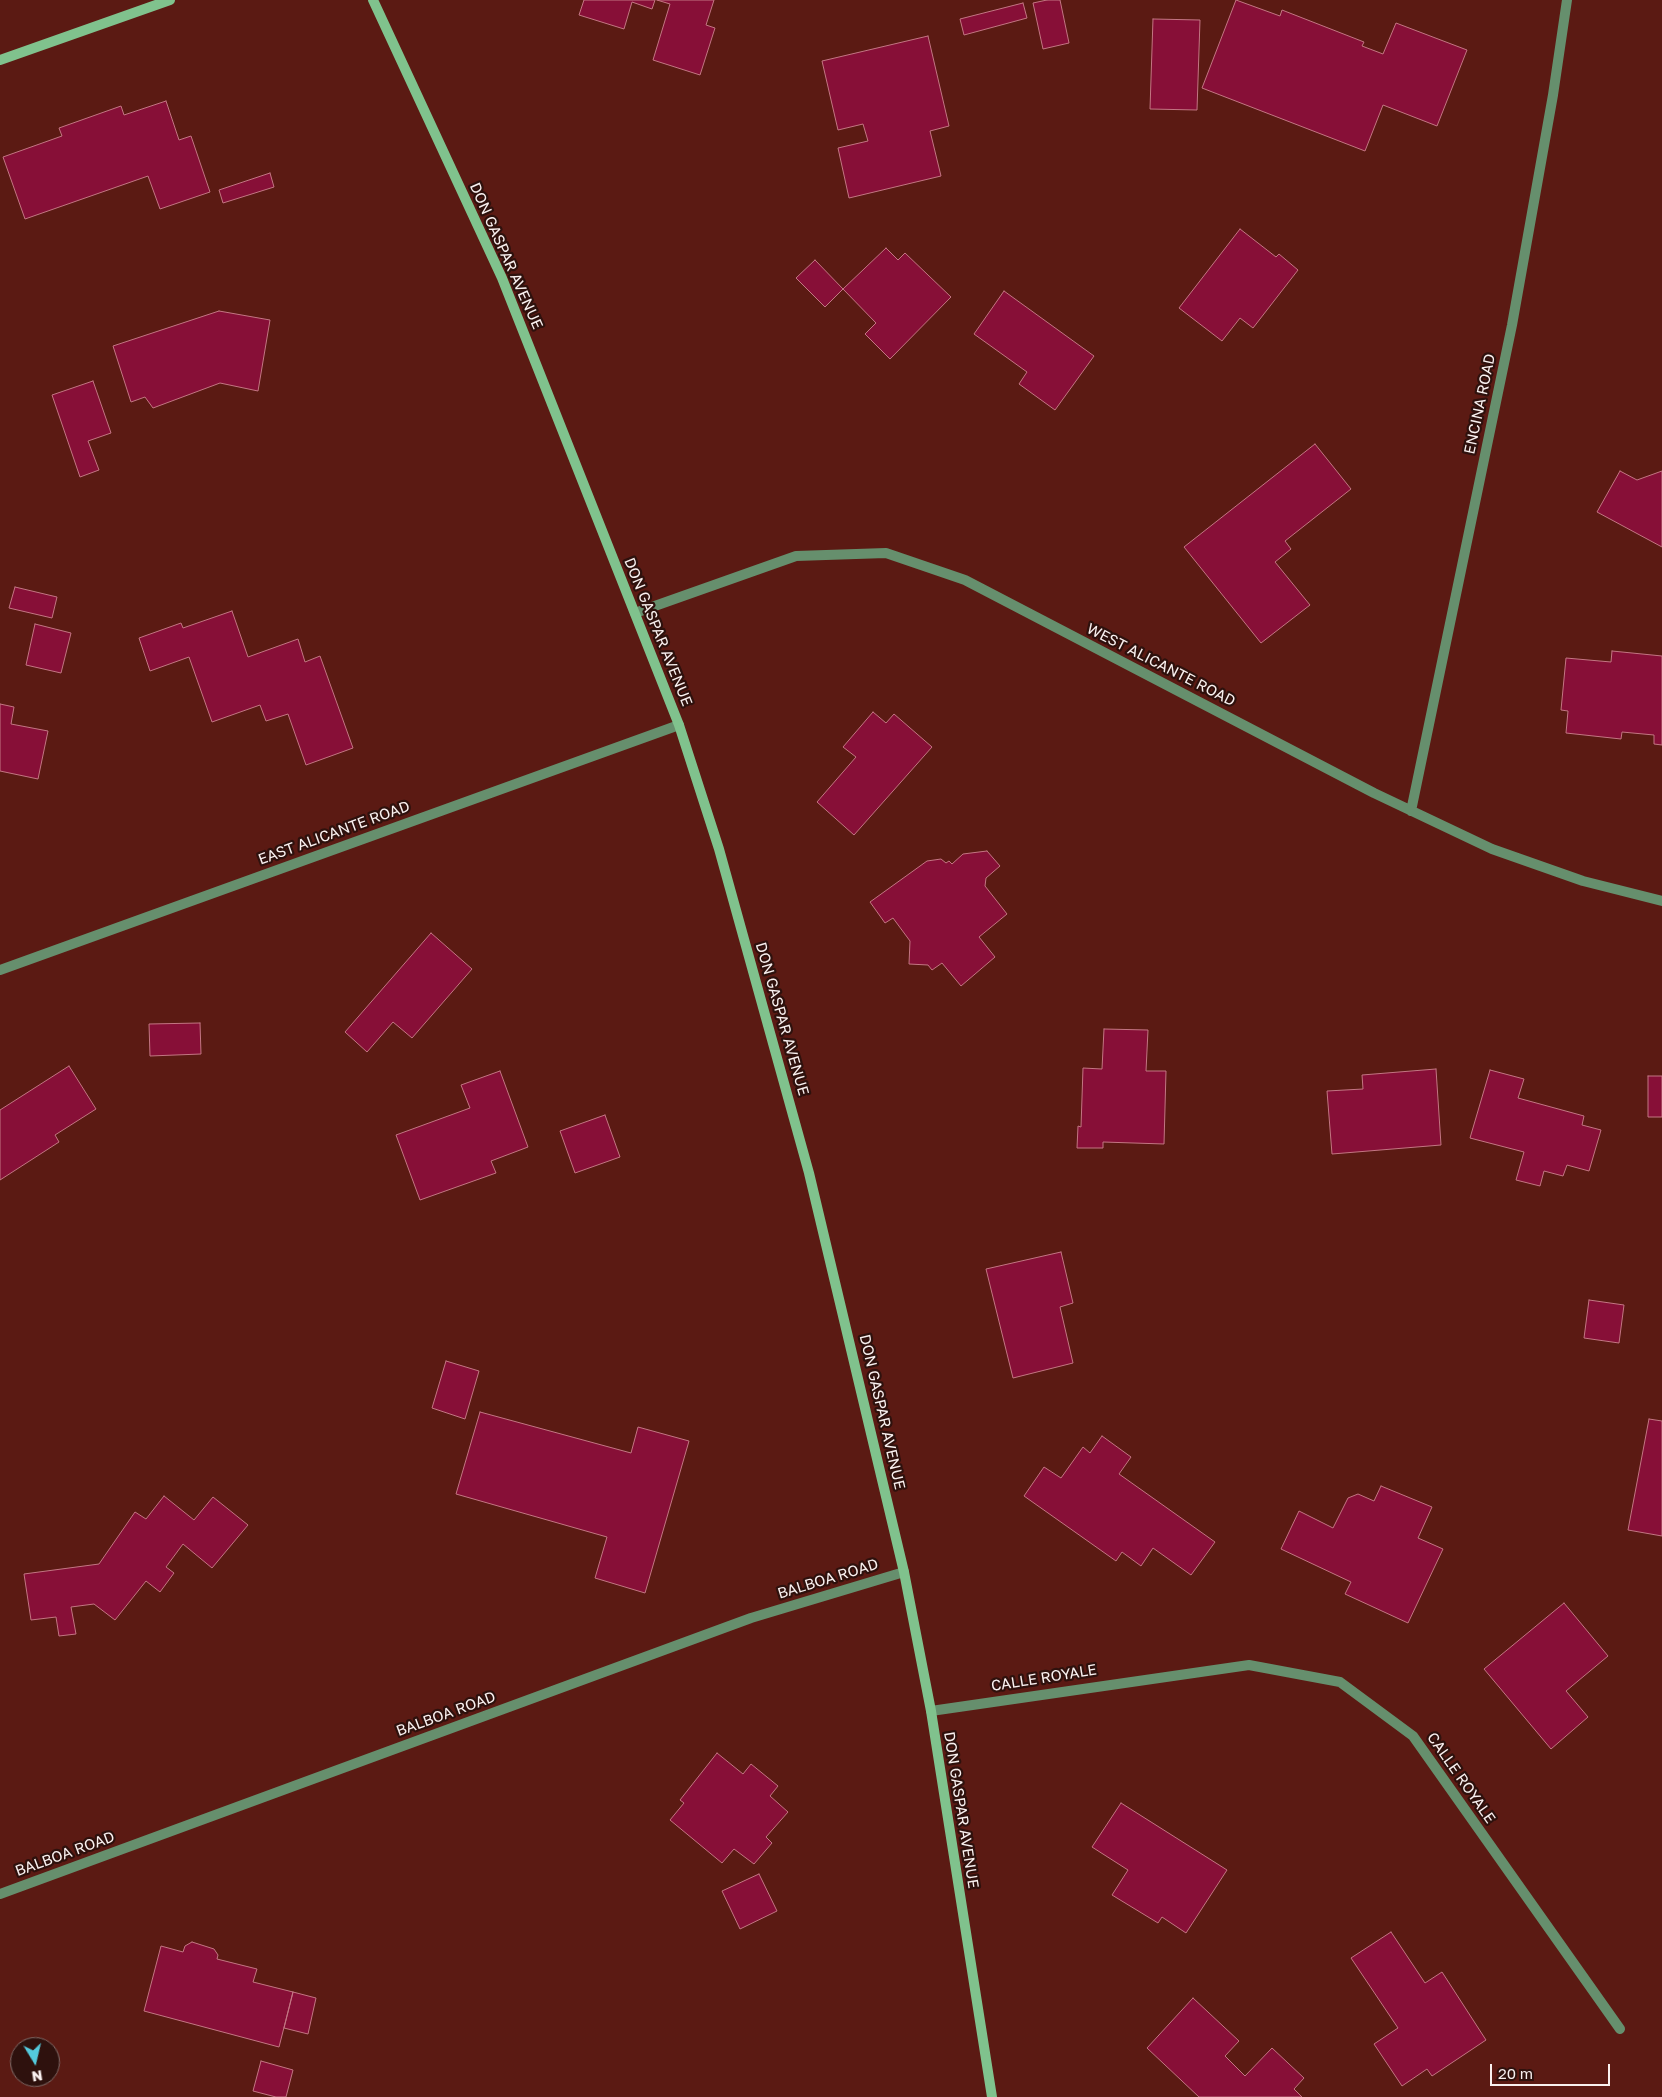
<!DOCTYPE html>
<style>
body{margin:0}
#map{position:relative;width:1662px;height:2097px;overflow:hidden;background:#5b1a13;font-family:"Golos Text",sans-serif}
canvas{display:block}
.north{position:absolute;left:10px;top:2037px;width:50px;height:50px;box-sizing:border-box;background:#2e110d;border:1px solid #7f6a67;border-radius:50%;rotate:171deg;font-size:14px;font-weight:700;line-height:20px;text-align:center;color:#f9f0ef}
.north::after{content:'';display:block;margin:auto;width:18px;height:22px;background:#54cadd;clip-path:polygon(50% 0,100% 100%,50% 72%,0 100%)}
.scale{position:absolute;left:1490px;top:2064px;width:120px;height:22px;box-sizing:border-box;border:2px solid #f9f0ef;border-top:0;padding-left:6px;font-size:15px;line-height:18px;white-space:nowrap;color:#f9f0ef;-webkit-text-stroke:4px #2e110d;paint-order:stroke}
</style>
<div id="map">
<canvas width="1662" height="2097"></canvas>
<div class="north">N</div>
<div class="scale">20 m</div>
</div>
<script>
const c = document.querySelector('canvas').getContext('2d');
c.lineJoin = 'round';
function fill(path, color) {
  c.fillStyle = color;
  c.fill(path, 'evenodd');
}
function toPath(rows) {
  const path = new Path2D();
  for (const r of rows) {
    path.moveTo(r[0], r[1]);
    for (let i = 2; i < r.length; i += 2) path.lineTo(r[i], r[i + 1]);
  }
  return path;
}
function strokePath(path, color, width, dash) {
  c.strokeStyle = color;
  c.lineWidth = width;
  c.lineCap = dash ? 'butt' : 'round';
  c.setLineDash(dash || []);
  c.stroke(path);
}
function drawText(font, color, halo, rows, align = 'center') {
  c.font = font + ' "Golos Text",sans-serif';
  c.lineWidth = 4.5;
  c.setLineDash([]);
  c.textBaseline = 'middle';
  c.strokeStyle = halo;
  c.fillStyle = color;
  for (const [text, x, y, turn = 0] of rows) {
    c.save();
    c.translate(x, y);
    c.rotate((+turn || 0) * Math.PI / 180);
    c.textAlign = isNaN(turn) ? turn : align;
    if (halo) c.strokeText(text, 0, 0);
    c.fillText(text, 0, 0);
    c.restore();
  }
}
const building = toPath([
 [584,0,655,0,652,9,632,2,624,29,579,15,584,0],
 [657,0,714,0,706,25,715,28,700,75,653,60,670,4,657,0],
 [1047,0,1060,0,1069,43,1043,49,1033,3,1047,0],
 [1236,0,1280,16,1282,10,1364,42,1362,46,1383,54,1396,23,1467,50,1437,126,1383,105,1365,151,1202,88,1236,0],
 [1023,3,1027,18,964,35,960,19,1023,3],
 [1153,19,1200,20,1197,110,1150,109,1153,19],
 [928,36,949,126,930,131,941,176,849,198,838,148,868,141,863,124,838,130,822,61,928,36],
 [166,101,179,140,191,136,210,192,160,209,148,176,25,219,3,157,62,136,59,128,121,106,124,115,166,101],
 [270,173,274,187,223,203,219,190,270,173],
 [1240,229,1276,257,1279,254,1298,270,1253,328,1240,318,1222,341,1179,308,1240,229],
 [886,248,898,260,905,253,951,297,890,359,865,334,876,323,843,289,886,248],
 [815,260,843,289,825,307,796,278,815,260],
 [1004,291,1094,356,1055,410,1019,384,1027,372,974,334,1004,291],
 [219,311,270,320,258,391,220,383,153,408,145,397,131,402,113,346,219,311],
 [93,381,111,433,88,441,99,470,80,477,52,395,93,381],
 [1315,444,1351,489,1285,541,1291,549,1275,562,1310,605,1261,643,1184,547,1315,444],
 [1620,471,1637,480,1662,471,1662,547,1597,512,1620,471],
 [15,587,57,597,52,618,9,608,15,587],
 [232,611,248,657,298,639,305,662,320,656,353,748,306,765,288,714,266,721,260,705,212,722,189,657,150,671,139,638,181,623,183,628,232,611],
 [35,624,71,633,61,673,26,665,35,624],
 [1612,651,1662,656,1662,745,1654,744,1654,735,1622,732,1621,739,1566,733,1568,711,1561,710,1566,658,1611,662,1612,651],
 [0,704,14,707,11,724,48,731,38,779,0,771,0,704],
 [873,712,886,723,894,714,932,747,854,835,817,802,856,757,843,747,873,712],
 [987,851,1000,866,986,878,985,886,1007,914,979,937,995,957,961,986,942,963,932,970,928,965,909,964,910,941,893,918,885,923,870,902,927,861,941,859,946,863,949,861,952,864,963,854,987,851],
 [431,933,472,969,412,1038,393,1022,367,1052,345,1032,431,933],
 [200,1023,201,1054,150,1056,149,1024,200,1023],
 [1104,1029,1148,1030,1146,1071,1166,1071,1164,1144,1103,1142,1103,1148,1077,1148,1078,1126,1081,1127,1083,1068,1102,1069,1104,1029],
 [69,1066,96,1109,55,1135,59,1142,0,1180,0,1110,69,1066],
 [1436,1069,1441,1145,1332,1154,1327,1091,1363,1089,1362,1075,1436,1069],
 [1490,1070,1524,1079,1518,1098,1584,1116,1582,1125,1601,1130,1589,1171,1567,1165,1563,1176,1544,1171,1540,1186,1516,1180,1524,1152,1470,1138,1490,1070],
 [500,1071,528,1147,491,1161,496,1173,420,1200,396,1135,470,1108,461,1085,500,1071],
 [1648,1076,1662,1076,1662,1117,1648,1117,1648,1076],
 [605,1115,620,1157,575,1173,560,1131,605,1115],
 [1061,1252,1073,1303,1060,1307,1073,1363,1013,1378,986,1269,1061,1252],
 [1589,1300,1624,1305,1619,1343,1584,1338,1589,1300],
 [446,1361,479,1371,465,1419,432,1408,446,1361],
 [480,1412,631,1453,638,1427,689,1441,645,1593,595,1578,607,1537,456,1494,480,1412],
 [1649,1419,1662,1421,1662,1536,1628,1530,1649,1419],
 [1102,1436,1131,1457,1119,1474,1215,1542,1191,1575,1153,1548,1141,1566,1122,1552,1116,1561,1024,1496,1044,1467,1061,1478,1083,1447,1090,1453,1102,1436],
 [1381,1486,1432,1507,1418,1538,1443,1549,1408,1623,1345,1594,1351,1582,1281,1549,1299,1511,1333,1528,1348,1498,1358,1494,1374,1501,1381,1486],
 [164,1496,194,1520,213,1497,248,1525,212,1568,183,1544,166,1567,174,1573,160,1592,146,1581,115,1620,94,1604,71,1607,76,1634,59,1636,56,1617,31,1620,24,1574,99,1564,135,1512,146,1519,164,1496],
 [1564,1603,1608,1656,1566,1691,1588,1717,1551,1749,1484,1669,1564,1603],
 [717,1753,743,1774,751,1764,778,1786,770,1796,788,1812,766,1837,772,1843,754,1864,734,1849,722,1863,670,1820,684,1803,680,1800,717,1753],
 [1121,1803,1227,1870,1186,1933,1162,1917,1158,1923,1112,1895,1128,1870,1092,1847,1121,1803],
 [759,1874,777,1911,740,1929,722,1891,759,1874],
 [1391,1932,1425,1983,1442,1972,1486,2040,1432,2076,1427,2069,1402,2086,1374,2044,1398,2028,1351,1958,1391,1932],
 [192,1942,214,1949,218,1955,217,1959,257,1969,253,1982,293,1992,279,2047,144,2011,161,1946,183,1952,185,1946,192,1942],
 [293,1992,316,1998,308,2034,284,2028,293,1992],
 [1193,1998,1239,2041,1225,2056,1245,2076,1272,2048,1304,2078,1294,2089,1302,2097,1199,2097,1147,2048,1193,1998],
 [261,2061,293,2070,286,2097,276,2097,253,2091,261,2061]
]);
const street = toPath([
 [635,613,796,556,886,553,965,580,1374,793,1492,849,1583,881,1662,901],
 [1411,811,1512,325,1553,95,1567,0],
 [0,970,679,725],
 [931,1711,1249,1665,1340,1682,1413,1736,1620,2029],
 [0,1894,751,1618,904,1572]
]);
const secondary = toPath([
 [373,0,502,278,679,725,719,849,809,1173,904,1572,931,1711,992,2097],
 [0,60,170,0]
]);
const streetNames = [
 ["DON GASPAR AVENUE",506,256,66],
 ["ENCINA ROAD",1480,404,-78],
 ["DON GASPAR AVENUE",658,632,68],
 ["WEST ALICANTE ROAD",1161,665,27],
 ["EAST ALICANTE ROAD",334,833,-20],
 ["DON GASPAR AVENUE",782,1019,74],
 ["DON GASPAR AVENUE",882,1412,77],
 ["BALBOA ROAD",828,1579,-17],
 ["CALLE ROYALE",1044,1678,-9],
 ["BALBOA ROAD",446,1714,-20],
 ["CALLE ROYALE",1461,1778,55],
 ["DON GASPAR AVENUE",961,1810,81],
 ["BALBOA ROAD",65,1854,-20]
];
fill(building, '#870f37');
strokePath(building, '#c37683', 1);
strokePath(street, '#668f6d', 10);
strokePath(secondary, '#80c28d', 10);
drawText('15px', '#f9f0ef', '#2e110d', streetNames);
</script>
